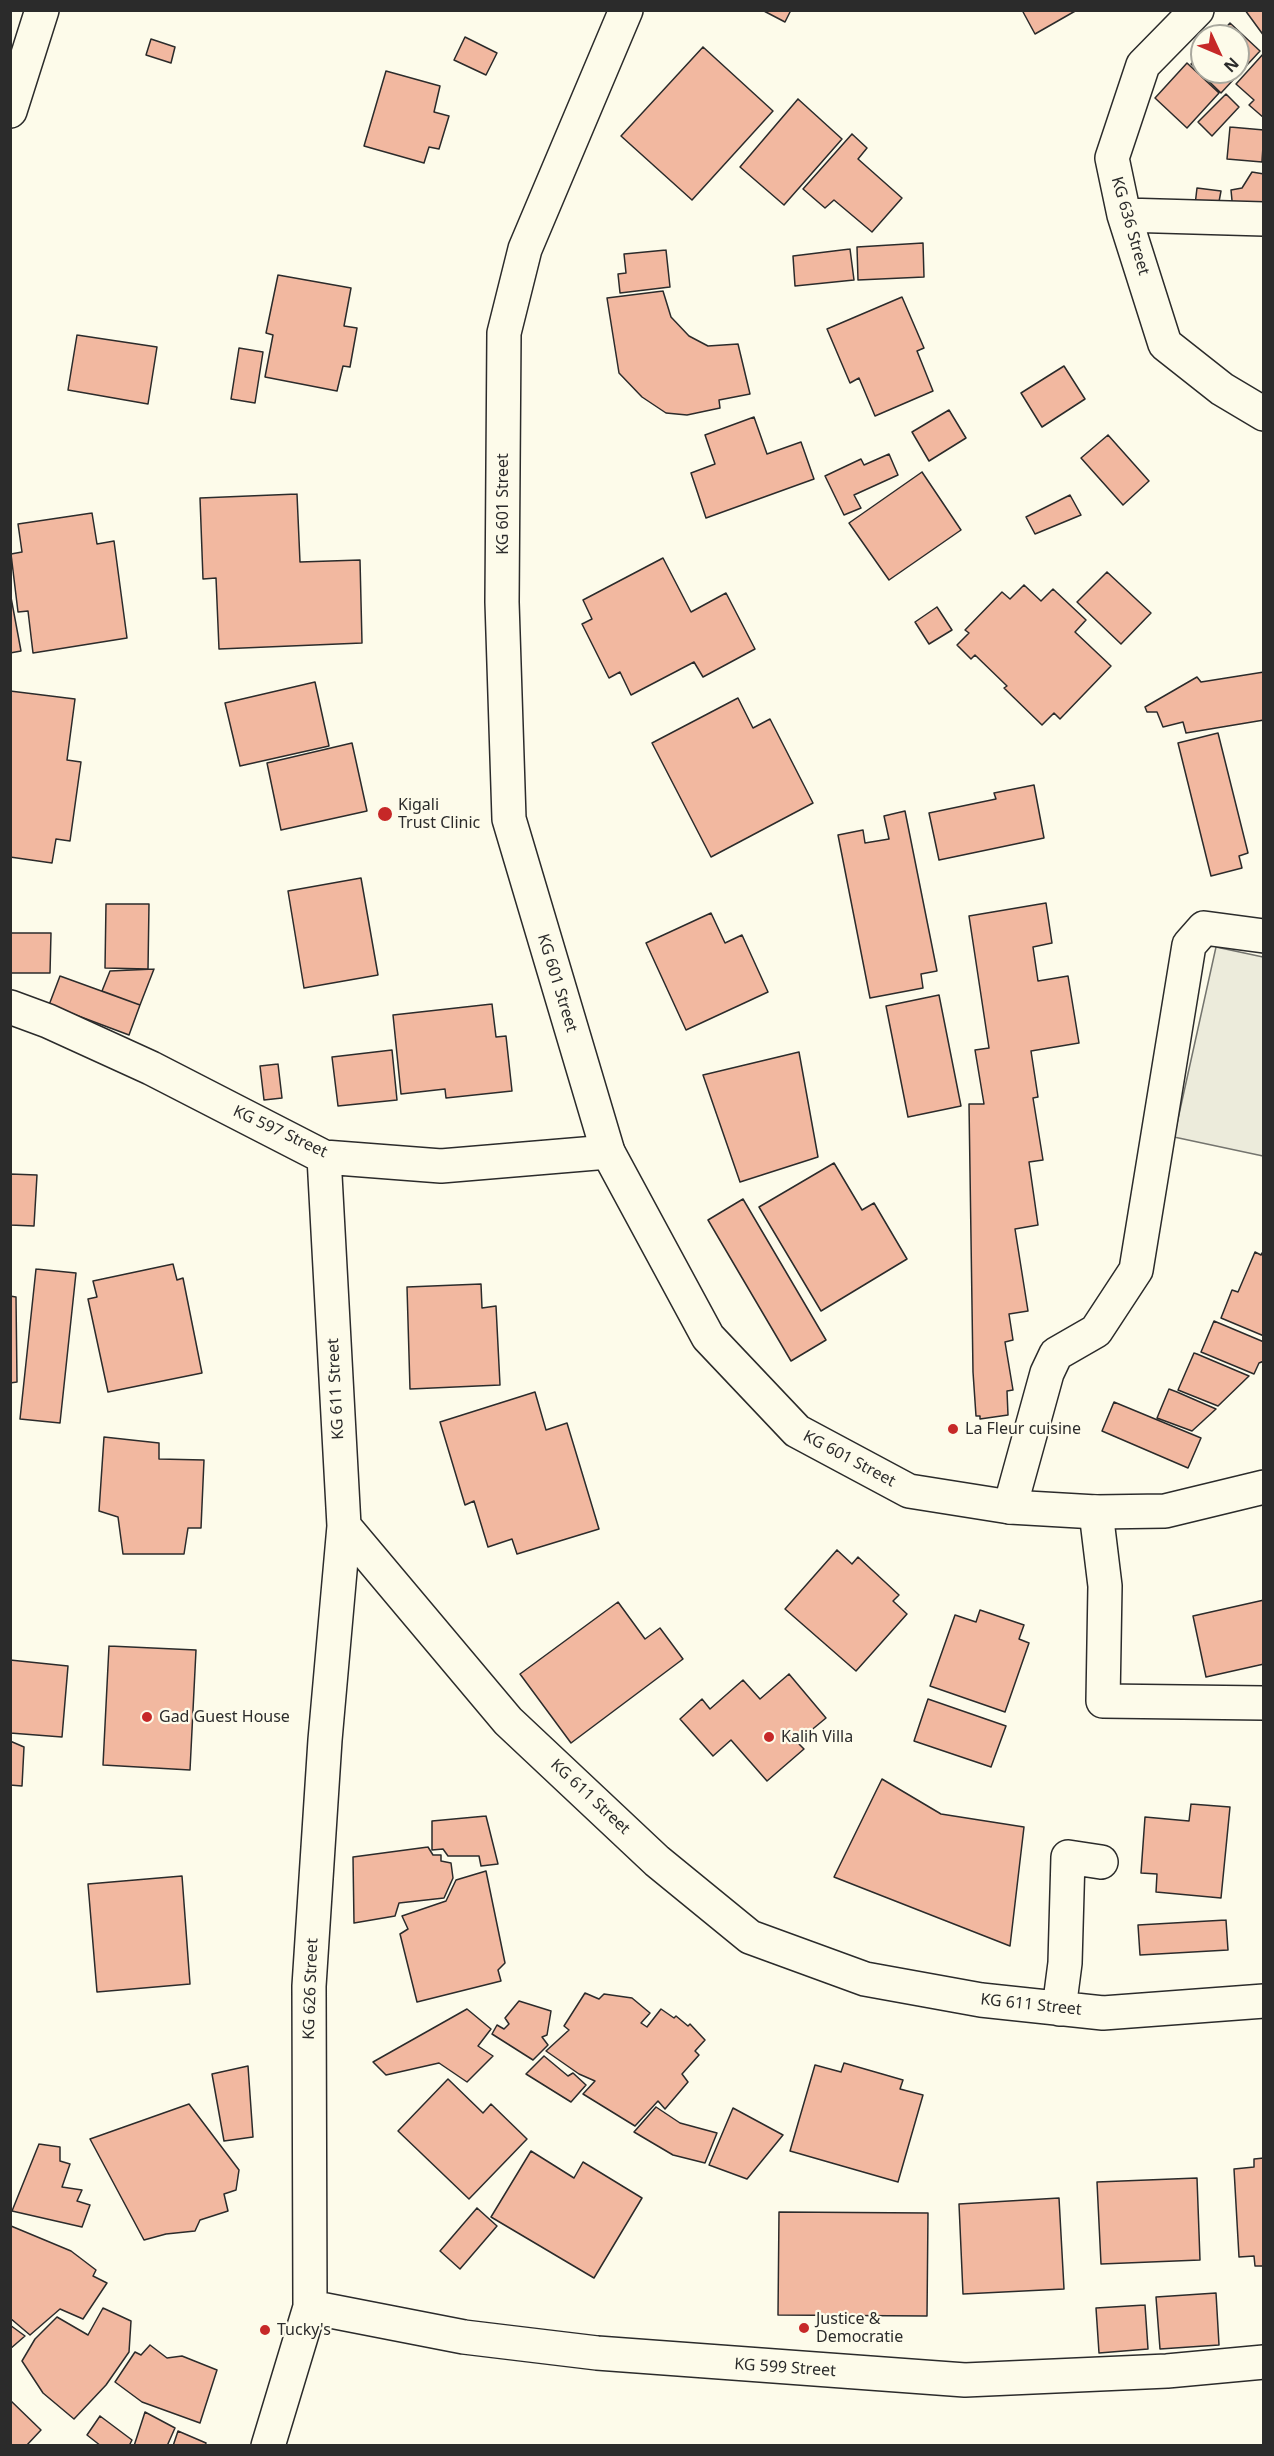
<!DOCTYPE html>
<style>
body{margin:0}
#map{position:relative;width:1274px;height:2456px;overflow:hidden;background:#fdfbea;font-family:"Noto Sans",sans-serif}
canvas{display:block}
.frame{position:absolute;inset:0;border:12px solid #2b2b2b;pointer-events:none}
.north{position:absolute;left:1190px;top:24px;width:60px;height:60px;box-sizing:border-box;background:#fdfbea;border:2px solid #a9a89e;border-radius:50%;rotate:134deg;font-size:16px;font-weight:700;line-height:24px;text-align:center;color:#2b2b2b}
.north::after{content:'';display:block;margin:auto;width:21px;height:27px;background:#c62828;clip-path:polygon(50% 0,100% 100%,50% 72%,0 100%)}
</style>
<div id="map">
<canvas width="1274" height="2456"></canvas>
<div class="frame"></div>
<div class="north">N</div>
</div>
<script>
const c = document.querySelector('canvas').getContext('2d');
c.lineJoin = 'round';
function fill(path, color) {
  c.fillStyle = color;
  c.fill(path, 'evenodd');
}
function toPath(rows) {
  const path = new Path2D();
  for (const r of rows) {
    path.moveTo(r[0], r[1]);
    for (let i = 2; i < r.length; i += 2) path.lineTo(r[i], r[i + 1]);
  }
  return path;
}
function strokePath(path, color, width, dash) {
  c.strokeStyle = color;
  c.lineWidth = width;
  c.lineCap = dash ? 'butt' : 'round';
  c.setLineDash(dash || []);
  c.stroke(path);
}
function drawText(font, color, halo, rows, align = 'center') {
  c.font = font + ' "Noto Sans",sans-serif';
  c.lineWidth = 4.5;
  c.setLineDash([]);
  c.textBaseline = 'middle';
  c.strokeStyle = halo;
  c.fillStyle = color;
  for (const [text, x, y, turn = 0] of rows) {
    c.save();
    c.translate(x, y);
    c.rotate((+turn || 0) * Math.PI / 180);
    c.textAlign = isNaN(turn) ? turn : align;
    if (halo) c.strokeText(text, 0, 0);
    c.fillText(text, 0, 0);
    c.restore();
  }
}
const green = toPath([
 [1216,947,1263,957,1263,1156,1174,1137,1216,947]
]);
const building = toPath([
 [762,10,791,10,785,22,762,10],
 [1022,10,1077,10,1035,34,1022,10],
 [1245,10,1264,10,1264,36,1245,10],
 [1230,23,1260,51,1221,93,1191,64,1202,53,1202,72,1238,72,1238,36,1218,36,1230,23],
 [465,37,497,53,486,75,454,60,465,37],
 [151,39,175,47,171,63,146,55,151,39],
 [703,47,773,111,692,200,621,136,703,47],
 [1264,53,1264,118,1249,105,1254,100,1236,84,1264,53],
 [1187,63,1219,93,1187,128,1155,98,1187,63],
 [386,71,440,86,434,112,449,116,439,149,429,147,424,163,364,146,386,71],
 [1226,94,1239,107,1212,136,1198,122,1226,94],
 [798,99,842,139,784,205,740,167,798,99],
 [1230,127,1264,130,1262,162,1227,159,1230,127],
 [852,134,867,148,858,159,902,198,872,232,834,200,825,208,803,189,852,134],
 [1252,172,1264,174,1264,209,1233,211,1231,190,1242,188,1252,172],
 [1197,188,1221,191,1218,207,1195,205,1197,188],
 [923,243,924,277,858,280,857,247,923,243],
 [850,249,854,280,795,286,793,256,850,249],
 [666,250,670,287,620,293,618,274,626,273,624,254,666,250],
 [278,275,351,288,344,326,357,328,350,367,343,366,337,391,265,377,273,335,266,333,278,275],
 [663,291,671,317,689,336,708,346,738,344,750,394,719,400,720,408,687,415,666,413,642,397,619,373,607,298,663,291],
 [902,297,924,348,917,351,933,391,875,416,859,378,850,383,827,329,902,297],
 [77,335,157,347,148,404,68,390,77,335],
 [239,348,263,352,255,403,231,399,239,348],
 [1064,366,1085,399,1042,427,1021,393,1064,366],
 [949,410,966,438,929,461,912,432,949,410],
 [754,417,767,454,801,442,814,479,706,518,691,473,715,464,705,435,754,417],
 [1108,435,1149,481,1123,505,1081,458,1108,435],
 [889,454,898,475,854,495,861,508,844,515,825,476,861,459,864,465,889,454],
 [922,472,961,530,889,580,849,523,922,472],
 [297,494,300,562,360,560,362,643,219,649,216,578,203,579,200,498,297,494],
 [1070,495,1081,515,1035,534,1026,517,1070,495],
 [92,513,97,544,114,541,127,638,33,653,28,611,18,612,11,554,22,552,18,524,92,513],
 [663,558,691,612,726,593,755,649,703,677,694,662,631,695,620,672,609,678,582,624,592,619,583,600,663,558],
 [1107,572,1151,613,1121,644,1077,602,1107,572],
 [1024,585,1041,601,1053,589,1086,620,1075,632,1111,666,1060,719,1054,713,1042,725,1004,688,1007,686,975,655,971,659,957,645,969,633,965,630,1002,592,1010,599,1024,585],
 [10,592,21,651,10,653,10,592],
 [937,607,952,630,929,644,915,622,937,607],
 [1264,672,1264,720,1186,733,1183,722,1163,727,1157,712,1147,712,1145,707,1197,677,1201,682,1264,672],
 [315,682,329,746,240,766,225,703,315,682],
 [10,691,75,699,67,760,81,762,70,841,56,839,52,863,10,857,10,691],
 [738,698,753,728,770,719,813,803,711,857,652,743,738,698],
 [1218,733,1248,853,1239,856,1242,868,1211,876,1178,743,1218,733],
 [352,743,367,811,281,830,267,763,352,743],
 [1034,785,1044,838,939,860,929,813,996,799,994,793,1034,785],
 [905,811,937,971,921,974,923,988,870,998,838,835,863,830,865,843,889,839,884,816,905,811],
 [361,878,378,975,304,988,288,891,361,878],
 [1046,903,1052,943,1033,947,1038,981,1068,976,1079,1043,1031,1051,1038,1097,1033,1098,1043,1160,1029,1162,1038,1225,1015,1229,1028,1311,1009,1314,1013,1340,1005,1342,1013,1390,1007,1391,1008,1415,980,1419,980,1416,976,1416,973,1372,969,1104,984,1104,975,1050,989,1048,969,916,1046,903],
 [106,904,149,904,148,969,105,968,106,904],
 [711,913,725,943,742,935,768,992,686,1030,646,943,711,913],
 [10,933,51,933,50,973,10,973,10,933],
 [154,969,140,1005,102,991,110,971,154,969],
 [60,976,140,1005,129,1035,49,1005,60,976],
 [939,995,961,1106,908,1117,886,1006,939,995],
 [492,1004,496,1037,506,1036,512,1091,446,1098,445,1089,401,1094,393,1015,492,1004],
 [392,1050,397,1100,338,1106,332,1057,392,1050],
 [799,1052,818,1157,740,1182,703,1075,799,1052],
 [278,1064,282,1098,264,1100,260,1066,278,1064],
 [834,1163,862,1210,874,1203,907,1259,821,1311,759,1207,834,1163],
 [10,1174,37,1175,34,1226,10,1225,10,1174],
 [743,1199,826,1340,791,1361,708,1220,743,1199],
 [1264,1250,1264,1336,1221,1318,1232,1290,1238,1292,1255,1252,1261,1255,1264,1250],
 [173,1264,177,1280,183,1278,202,1373,108,1392,88,1299,97,1297,93,1281,173,1264],
 [36,1269,76,1273,60,1423,20,1419,36,1269],
 [481,1284,482,1308,496,1306,500,1385,410,1389,407,1287,481,1284],
 [10,1296,16,1297,17,1382,10,1383,10,1296],
 [1214,1321,1264,1342,1264,1361,1259,1363,1254,1374,1201,1352,1214,1321],
 [1194,1353,1197,1354,1249,1376,1218,1406,1178,1390,1194,1353],
 [1169,1389,1177,1392,1216,1409,1192,1431,1157,1418,1169,1389],
 [535,1392,546,1430,567,1423,599,1529,517,1554,512,1539,488,1547,474,1501,465,1505,440,1422,535,1392],
 [1114,1402,1201,1438,1188,1468,1102,1431,1114,1402],
 [104,1437,159,1443,159,1459,204,1460,201,1528,188,1528,184,1554,123,1554,118,1517,99,1511,104,1437],
 [837,1550,852,1564,858,1557,899,1595,893,1601,907,1614,856,1671,785,1609,837,1550],
 [1264,1600,1264,1664,1206,1677,1193,1616,1264,1600],
 [618,1602,645,1639,660,1628,683,1659,571,1743,520,1674,618,1602],
 [980,1610,1024,1625,1019,1639,1029,1643,1005,1712,930,1686,955,1615,976,1622,980,1610],
 [109,1646,196,1650,190,1770,103,1765,109,1646],
 [10,1660,68,1666,62,1737,10,1733,10,1660],
 [789,1674,826,1718,797,1742,804,1749,767,1781,731,1740,713,1756,680,1719,702,1699,710,1709,743,1680,760,1699,789,1674],
 [928,1699,1006,1726,991,1767,914,1741,928,1699],
 [10,1741,24,1747,22,1786,10,1785,10,1741],
 [882,1779,941,1814,1024,1827,1010,1946,834,1877,882,1779],
 [1191,1804,1230,1807,1221,1898,1156,1892,1157,1874,1141,1873,1145,1817,1189,1821,1191,1804],
 [486,1816,498,1864,481,1866,479,1856,448,1856,443,1849,432,1850,432,1821,486,1816],
 [428,1847,433,1855,441,1855,441,1861,451,1863,453,1878,444,1898,399,1903,395,1916,354,1923,353,1857,428,1847],
 [486,1871,505,1963,498,1970,501,1981,417,2002,400,1934,408,1929,402,1916,446,1901,456,1880,486,1871],
 [182,1876,190,1984,97,1992,88,1884,182,1876],
 [1226,1920,1228,1950,1140,1955,1138,1925,1226,1920],
 [585,1993,599,1999,604,1994,632,1998,650,2013,641,2023,647,2027,661,2009,674,2018,676,2016,688,2026,690,2024,705,2040,695,2051,699,2055,682,2074,688,2082,665,2109,658,2101,635,2126,583,2094,595,2081,579,2074,546,2051,569,2030,564,2026,585,1993],
 [519,2001,551,2011,547,2035,542,2037,548,2045,533,2060,492,2034,497,2025,504,2029,509,2024,505,2018,519,2001],
 [467,2009,491,2029,478,2046,493,2056,467,2082,439,2063,386,2075,373,2062,467,2009],
 [544,2056,568,2076,573,2073,586,2085,571,2102,526,2074,544,2056],
 [844,2063,903,2080,900,2089,923,2095,898,2182,790,2151,815,2065,841,2072,844,2063],
 [248,2066,253,2137,224,2141,212,2074,248,2066],
 [448,2079,483,2113,491,2104,527,2139,469,2199,398,2131,448,2079],
 [189,2104,239,2170,236,2190,224,2194,228,2211,200,2220,195,2231,166,2234,144,2240,90,2139,189,2104],
 [656,2107,680,2123,717,2133,705,2163,673,2155,634,2132,656,2107],
 [733,2108,783,2135,747,2179,709,2165,733,2108],
 [39,2144,60,2147,60,2161,70,2164,62,2187,82,2190,77,2201,90,2205,82,2227,12,2211,39,2144],
 [531,2151,574,2178,583,2162,642,2198,594,2278,491,2217,531,2151],
 [1264,2158,1264,2266,1255,2266,1254,2256,1239,2257,1234,2169,1254,2167,1254,2159,1264,2158],
 [1197,2178,1200,2260,1101,2264,1097,2182,1197,2178],
 [1059,2198,1064,2289,963,2294,959,2204,1059,2198],
 [477,2208,497,2226,460,2269,440,2251,477,2208],
 [779,2212,928,2213,927,2316,778,2315,779,2212],
 [11,2226,71,2251,96,2270,93,2276,107,2283,83,2319,60,2309,30,2335,10,2318,11,2226],
 [1216,2293,1219,2345,1160,2349,1156,2297,1216,2293],
 [1145,2305,1148,2349,1099,2353,1096,2308,1145,2305],
 [103,2308,131,2321,129,2352,106,2385,74,2419,43,2393,22,2361,35,2339,57,2317,88,2335,103,2308],
 [10,2325,25,2336,10,2349,10,2325],
 [150,2345,167,2358,182,2356,217,2370,200,2423,142,2402,115,2382,135,2352,141,2355,150,2345],
 [10,2400,41,2430,26,2446,10,2446,10,2400],
 [145,2412,175,2428,167,2446,134,2446,145,2412],
 [100,2416,132,2440,129,2446,101,2446,87,2435,100,2416],
 [178,2431,206,2443,205,2446,173,2446,178,2431]
]);
const minor = toPath([
 [1197,10,1143,65,1112,158,1124,215,1165,344,1222,389,1264,414],
 [10,111,42,10],
 [1124,215,1264,219],
 [10,1007,48,1021,151,1068,324,1157,441,1166,608,1152],
 [324,1157,344,1526,508,1721,657,1861,750,1937,865,1979,981,2000,1103,2013,1264,2001],
 [1010,1507,1047,1373,1056,1354,1096,1331,1136,1270,1189,945,1204,928,1264,936],
 [1096,1512,1105,1586,1103,1701,1264,1703],
 [1059,2009,1065,1963,1068,1857,1101,1862],
 [310,2307,464,2337,597,2353,965,2380,1167,2371,1264,2362],
 [268,2446,310,2307,309,1986,325,1740,344,1526]
]);
const major = toPath([
 [626,10,525,249,504,333,502,602,509,819,608,1152,708,1337,797,1431,909,1491,1010,1507,1096,1512,1165,1511,1264,1487]
]);
const markers = [
 [385,814,8,"#c62828"],
 [953,1429,6,"#c62828"],
 [147,1717,6,"#c62828"],
 [769,1737,6,"#c62828"],
 [804,2328,6,"#c62828"],
 [265,2330,6,"#c62828"]
];
const streetNames = [
 ["KG 636 Street",1130,226,74],
 ["KG 601 Street",503,504,-90],
 ["KG 601 Street",557,983,73],
 ["KG 597 Street",280,1132,25],
 ["KG 611 Street",336,1389,-93],
 ["KG 601 Street",849,1459,28],
 ["KG 611 Street",590,1797,43],
 ["KG 626 Street",311,1989,-88],
 ["KG 611 Street",1031,2005,6],
 ["KG 599 Street",785,2368,4]
];
const poiNames = [
 ["Kigali",398,805],
 ["Trust Clinic",398,823],
 ["La Fleur cuisine",965,1429],
 ["Gad Guest House",159,1717],
 ["Kalih Villa",781,1737],
 ["Justice &",816,2319],
 ["Democratie",816,2337],
 ["Tucky's",277,2330]
];
fill(green, '#ecebdb');
strokePath(green, '#74746e', 1.5);
fill(building, '#f2b8a0');
strokePath(building, '#2b2b2b', 1.5);
strokePath(minor, '#2b2b2b', 36);
strokePath(major, '#2b2b2b', 36);
strokePath(minor, '#fdfbea', 33);
strokePath(major, '#fdfbea', 33);
for (const [x, y, r, color] of markers) {
  const dot = new Path2D();
  dot.arc(x, y, r, 0, 2 * Math.PI);
  c.fillStyle = color;
  c.fill(dot);
  strokePath(dot, '#fdfbea', 2);
}
drawText('16px', '#2b2b2b', '#fdfbea', streetNames);
drawText('16px', '#2b2b2b', '#fdfbea', poiNames, 'left');
</script>
